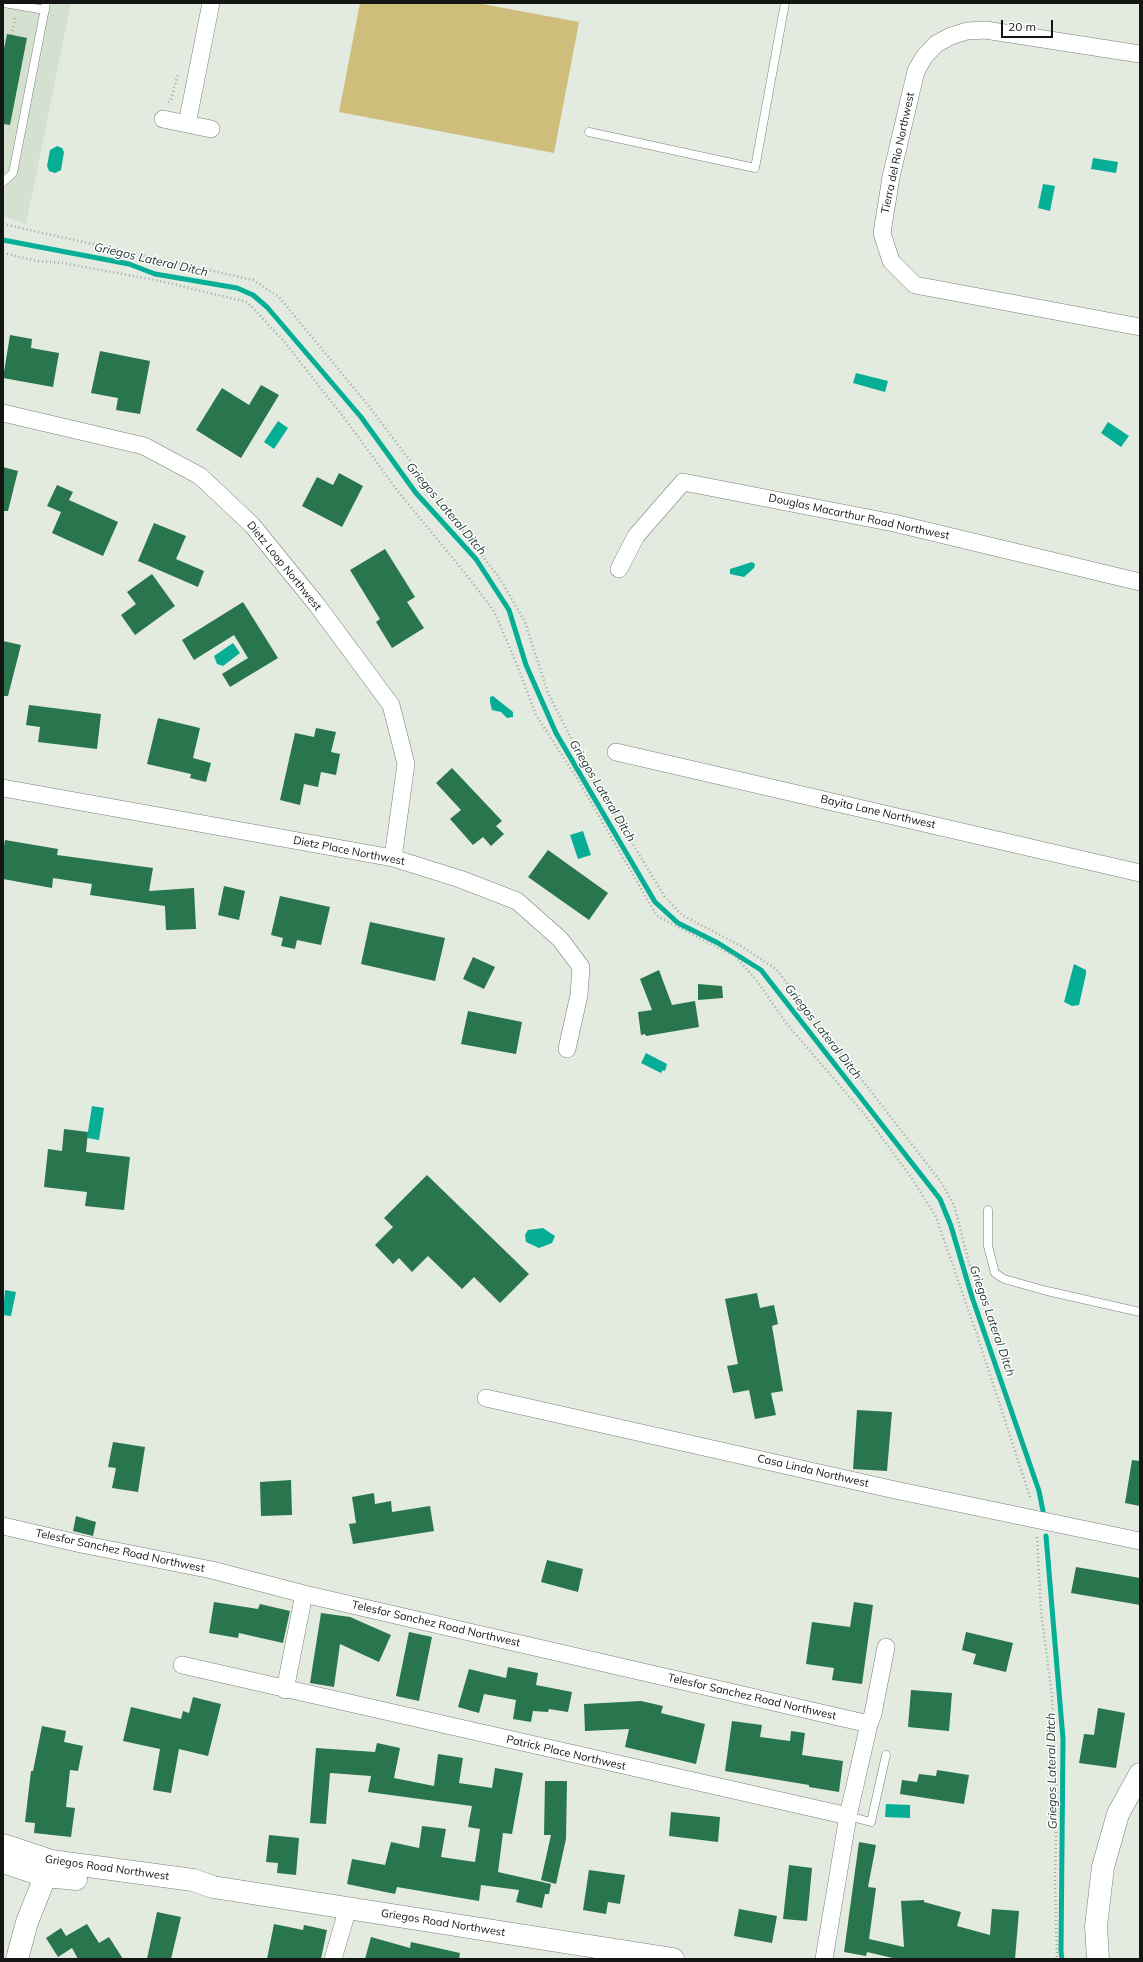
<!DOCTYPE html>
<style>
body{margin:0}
#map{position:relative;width:1143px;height:1962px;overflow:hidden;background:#e3eae0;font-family:Mulish,sans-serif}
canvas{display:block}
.frame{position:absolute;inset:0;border:4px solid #141613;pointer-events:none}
.scale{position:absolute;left:1001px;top:20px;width:52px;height:18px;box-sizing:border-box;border:2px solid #141613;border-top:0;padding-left:5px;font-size:12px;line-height:14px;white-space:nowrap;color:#141613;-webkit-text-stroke:3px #fff;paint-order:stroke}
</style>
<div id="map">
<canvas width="1143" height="1962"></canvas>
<div class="frame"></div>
<div class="scale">20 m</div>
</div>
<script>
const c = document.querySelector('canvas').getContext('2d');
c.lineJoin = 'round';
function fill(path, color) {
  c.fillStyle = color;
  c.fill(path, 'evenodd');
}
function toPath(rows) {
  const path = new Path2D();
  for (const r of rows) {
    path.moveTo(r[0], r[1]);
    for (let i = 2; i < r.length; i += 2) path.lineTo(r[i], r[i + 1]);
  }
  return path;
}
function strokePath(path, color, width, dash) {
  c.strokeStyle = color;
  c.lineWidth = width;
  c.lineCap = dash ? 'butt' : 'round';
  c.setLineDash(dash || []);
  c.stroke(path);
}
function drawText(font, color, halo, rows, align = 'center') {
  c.font = font + ' Mulish,sans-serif';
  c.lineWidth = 3;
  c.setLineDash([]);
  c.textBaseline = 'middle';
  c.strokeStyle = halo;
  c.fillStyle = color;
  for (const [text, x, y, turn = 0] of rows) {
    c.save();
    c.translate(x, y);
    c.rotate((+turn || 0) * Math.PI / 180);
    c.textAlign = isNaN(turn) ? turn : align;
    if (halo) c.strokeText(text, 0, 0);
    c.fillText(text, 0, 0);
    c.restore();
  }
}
const built = toPath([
 [3,3,71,3,26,224,3,216]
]);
const green = toPath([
 [360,3,477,3,579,22,554,153,339,112]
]);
const water = toPath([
 [57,146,62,148,64,152,61,170,55,173,49,171,47,166,50,150],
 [1093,158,1118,162,1116,173,1091,169],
 [1043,184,1055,186,1050,211,1038,208],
 [856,373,888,381,885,392,853,383],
 [278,421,288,428,274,449,264,442],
 [1108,422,1129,436,1121,447,1101,433],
 [752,562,755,564,754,568,744,577,730,574,730,569],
 [233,643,240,653,223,666,217,664,214,656],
 [493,696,513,712,513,717,507,718,501,712,492,710,490,702,490,697],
 [583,831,591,855,578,859,570,835],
 [1074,964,1086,970,1086,974,1079,1005,1072,1006,1064,1002],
 [646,1053,667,1064,665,1071,663,1070,661,1073,641,1063],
 [92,1106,104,1108,99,1140,87,1138],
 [543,1228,555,1236,552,1243,539,1248,526,1242,525,1235,528,1230],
 [5,1290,16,1292,11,1316,3,1315],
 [886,1804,910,1805,910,1818,885,1817]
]);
const stream = toPath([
 [3,240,129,264,155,274,237,288,253,295,267,307,361,417,416,493,476,559,509,610,526,665,556,733,655,902,678,923,718,943,761,970,940,1199,951,1226,972,1297,1039,1491,1043,1511],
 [1046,1536,1063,1739,1061,1952,1062,1959]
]);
const building = toPath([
 [7,34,27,38,10,125,3,124,3,53],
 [10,335,32,339,31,348,59,353,53,387,3,378],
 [100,351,150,361,140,414,116,410,118,398,91,393],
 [261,385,279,395,241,458,196,430,222,388,249,405],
 [3,467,18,471,8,511,3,511],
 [339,473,363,486,342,527,302,506,317,477,333,485],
 [57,485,73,492,69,500,118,522,103,556,52,533,61,512,47,506],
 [154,523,186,536,176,559,204,571,198,587,138,561],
 [385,549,415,597,407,602,424,628,392,648,376,622,380,619,350,570],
 [152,574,175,606,135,635,121,615,136,604,127,592],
 [243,602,278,658,230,687,222,674,248,658,234,635,194,660,182,640],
 [3,641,21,645,8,696,3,696],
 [29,705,101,714,97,749,38,742,40,727,26,725],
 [158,718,200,728,193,758,211,763,206,782,190,778,191,774,147,764],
 [316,728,336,732,331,752,340,754,336,775,321,772,318,787,304,784,300,805,280,800,295,733,314,737],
 [452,768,502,821,496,826,504,834,491,846,483,837,473,845,450,819,461,810,436,783],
 [5,840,58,849,57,855,153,868,149,891,194,888,196,929,166,930,165,906,90,895,92,884,53,878,52,888,3,879,3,852],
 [548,850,608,893,589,920,528,877],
 [224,886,245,891,239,920,218,915],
 [280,896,330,907,321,945,297,940,295,949,281,946,283,938,271,935],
 [370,922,445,938,435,981,361,964],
 [473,957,495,967,484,989,463,979],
 [659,970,672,1005,695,1001,699,1027,646,1036,645,1034,641,1035,638,1012,652,1010,640,979],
 [698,984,722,986,723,998,698,1000],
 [468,1011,522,1022,516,1054,461,1044],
 [64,1129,88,1132,86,1152,130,1157,124,1210,85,1206,87,1192,44,1187,48,1149,62,1151],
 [427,1175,529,1274,500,1303,474,1277,462,1289,428,1256,412,1272,399,1258,393,1264,375,1245,393,1227,384,1218],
 [757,1293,760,1308,774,1305,778,1324,772,1326,783,1391,771,1393,776,1415,755,1419,749,1390,733,1393,727,1366,738,1364,725,1299],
 [857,1410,892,1412,887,1471,853,1469],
 [113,1442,145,1447,138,1492,112,1488,116,1468,108,1467],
 [1132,1460,1140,1461,1140,1506,1125,1503],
 [291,1480,292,1515,261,1516,260,1482],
 [374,1493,375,1504,391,1501,392,1512,430,1506,434,1531,353,1544,349,1524,356,1523,352,1497],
 [76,1516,96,1522,93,1536,73,1531],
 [547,1560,583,1569,578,1592,541,1582],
 [1076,1567,1140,1578,1140,1605,1071,1593],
 [214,1602,258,1609,260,1604,290,1611,283,1643,239,1633,238,1638,209,1633],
 [854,1602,873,1605,862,1684,832,1680,834,1668,806,1664,812,1622,850,1627],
 [321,1613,350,1617,391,1635,379,1662,340,1644,334,1687,310,1683],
 [409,1632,432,1637,419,1701,396,1696],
 [966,1632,1013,1643,1006,1672,973,1664,976,1654,962,1650],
 [508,1667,538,1673,536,1685,572,1692,568,1712,549,1709,548,1712,533,1711,531,1722,513,1719,516,1700,484,1694,479,1713,458,1707,469,1669,506,1678],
 [911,1690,952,1693,949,1731,908,1727],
 [193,1697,221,1704,208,1756,179,1749,171,1793,153,1790,160,1749,123,1741,131,1707,181,1719,183,1711,189,1713],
 [641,1701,663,1706,661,1713,705,1724,696,1764,625,1747,629,1729,585,1731,584,1704],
 [1098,1708,1125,1713,1116,1768,1079,1763,1084,1734,1094,1735],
 [732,1721,762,1725,760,1737,790,1741,791,1731,805,1733,802,1755,843,1761,839,1792,809,1787,809,1785,725,1771],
 [42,1726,66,1731,64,1742,83,1746,78,1771,70,1770,66,1807,75,1808,71,1837,34,1833,35,1823,25,1822,31,1771,33,1771],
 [377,1743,400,1748,394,1778,434,1786,438,1754,463,1758,459,1783,492,1788,495,1768,523,1773,512,1834,503,1833,498,1872,551,1884,549,1894,545,1894,542,1908,516,1902,519,1890,481,1885,479,1901,397,1887,395,1894,347,1884,352,1859,385,1865,391,1842,419,1848,422,1826,446,1829,441,1857,475,1862,480,1829,468,1827,472,1806,368,1792,371,1776,330,1773,326,1824,310,1823,316,1748,375,1752],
 [937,1770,969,1775,964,1804,900,1794,902,1780,917,1782,919,1774,936,1776],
 [545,1781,567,1781,566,1839,556,1884,541,1880,551,1835,544,1835],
 [671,1812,720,1817,718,1842,669,1836],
 [269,1835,299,1838,296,1875,277,1873,278,1863,266,1862],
 [859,1842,876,1845,868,1887,876,1888,869,1939,904,1947,901,1901,924,1900,924,1902,961,1912,957,1926,990,1935,992,1909,1019,1911,1015,1959,897,1959,867,1952,866,1956,844,1952],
 [789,1865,812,1868,807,1921,783,1919],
 [589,1870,625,1875,620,1904,608,1902,606,1914,583,1910],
 [739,1909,777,1916,772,1943,734,1936],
 [157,1912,181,1917,171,1959,147,1959],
 [87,1924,99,1943,109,1937,123,1959,78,1959,72,1948,58,1957,46,1938,61,1928,66,1936],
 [274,1924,303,1930,304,1925,327,1930,321,1959,267,1959],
 [371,1937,410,1948,411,1942,460,1953,459,1959,365,1959]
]);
const path = toPath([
 [12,35,15,17],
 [168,102,171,100,178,74],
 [3,224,253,280,279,297,367,404,500,579,525,622,548,693,569,734,594,780,665,897,682,915,741,946,776,969,941,1182,954,1205,972,1274],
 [3,253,37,261,63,263,160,281,247,302,283,340,345,419,400,494,465,573,494,611,517,665,536,715,577,778,657,916,736,957,757,981,786,1023,865,1115,911,1177,936,1217,977,1335,1031,1500],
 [1037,1537,1041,1611,1052,1695,1057,1800,1055,1879,1057,1959]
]);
const lane = toPath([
 [4,3,45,10],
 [589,132,755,168,785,3],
 [3,182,13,173,46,3],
 [988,1210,988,1246,995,1273,1004,1279,1047,1291,1140,1312],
 [848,1816,871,1822,886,1755]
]);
const street = toPath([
 [1140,54,985,30,967,31,951,36,936,44,924,57,916,71,891,177,882,233,891,261,915,285,1140,327],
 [163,119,211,129],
 [187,124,211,3],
 [3,413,144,446,200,476,252,525,317,605,391,705,406,764,393,858],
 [619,569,636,536,683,482,894,523,1140,582],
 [616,752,1140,873],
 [3,788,393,858,460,879,517,901,560,939,581,967,579,995,567,1049],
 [486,1398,895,1490,1140,1541],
 [3,1526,81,1544,212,1570,304,1594,869,1724],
 [182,1665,848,1816],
 [285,1690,304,1594],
 [333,1959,348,1908],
 [824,1959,848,1816,869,1724,873,1714,886,1647]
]);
const secondary = toPath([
 [3,1845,51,1861,193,1880,213,1887,673,1959],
 [3,1862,45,1876,76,1879],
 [17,1959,27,1922,51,1862],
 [1098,1959,1096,1926,1103,1867,1118,1814,1140,1774]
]);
const streetNames = [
 ["Tierra del Rio Northwest",898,153,-78],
 ["Douglas Macarthur Road Northwest",859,517,12],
 ["Dietz Loop Northwest",284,566,51],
 ["Bayita Lane Northwest",878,812,13],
 ["Dietz Place Northwest",349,851,11],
 ["Casa Linda Northwest",813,1471,13],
 ["Telesfor Sanchez Road Northwest",120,1551,12],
 ["Telesfor Sanchez Road Northwest",436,1624,13],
 ["Telesfor Sanchez Road Northwest",752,1697,13],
 ["Patrick Place Northwest",566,1753,13],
 ["Griegos Road Northwest",107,1868,8],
 ["Griegos Road Northwest",443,1923,9]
];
const waterNames = [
 ["Griegos Lateral Ditch",151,260,13],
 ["Griegos Lateral Ditch",446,509,50],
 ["Griegos Lateral Ditch",602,791,59],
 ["Griegos Lateral Ditch",823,1032,52],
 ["Griegos Lateral Ditch",992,1321,71],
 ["Griegos Lateral Ditch",1052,1771,-91]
];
fill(built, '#d5e1d0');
fill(green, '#cfbd7c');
fill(water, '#06ae96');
strokePath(stream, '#06ae96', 5);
fill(building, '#29754d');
strokePath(lane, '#798077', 9);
strokePath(street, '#798077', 18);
strokePath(secondary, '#798077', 23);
strokePath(path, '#a2a79f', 2.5, [1, 3]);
strokePath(lane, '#fff', 8);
strokePath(street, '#fff', 17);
strokePath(secondary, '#fff', 22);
drawText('11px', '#141613', '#fff', streetNames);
drawText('italic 12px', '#1e3530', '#fff', waterNames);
</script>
